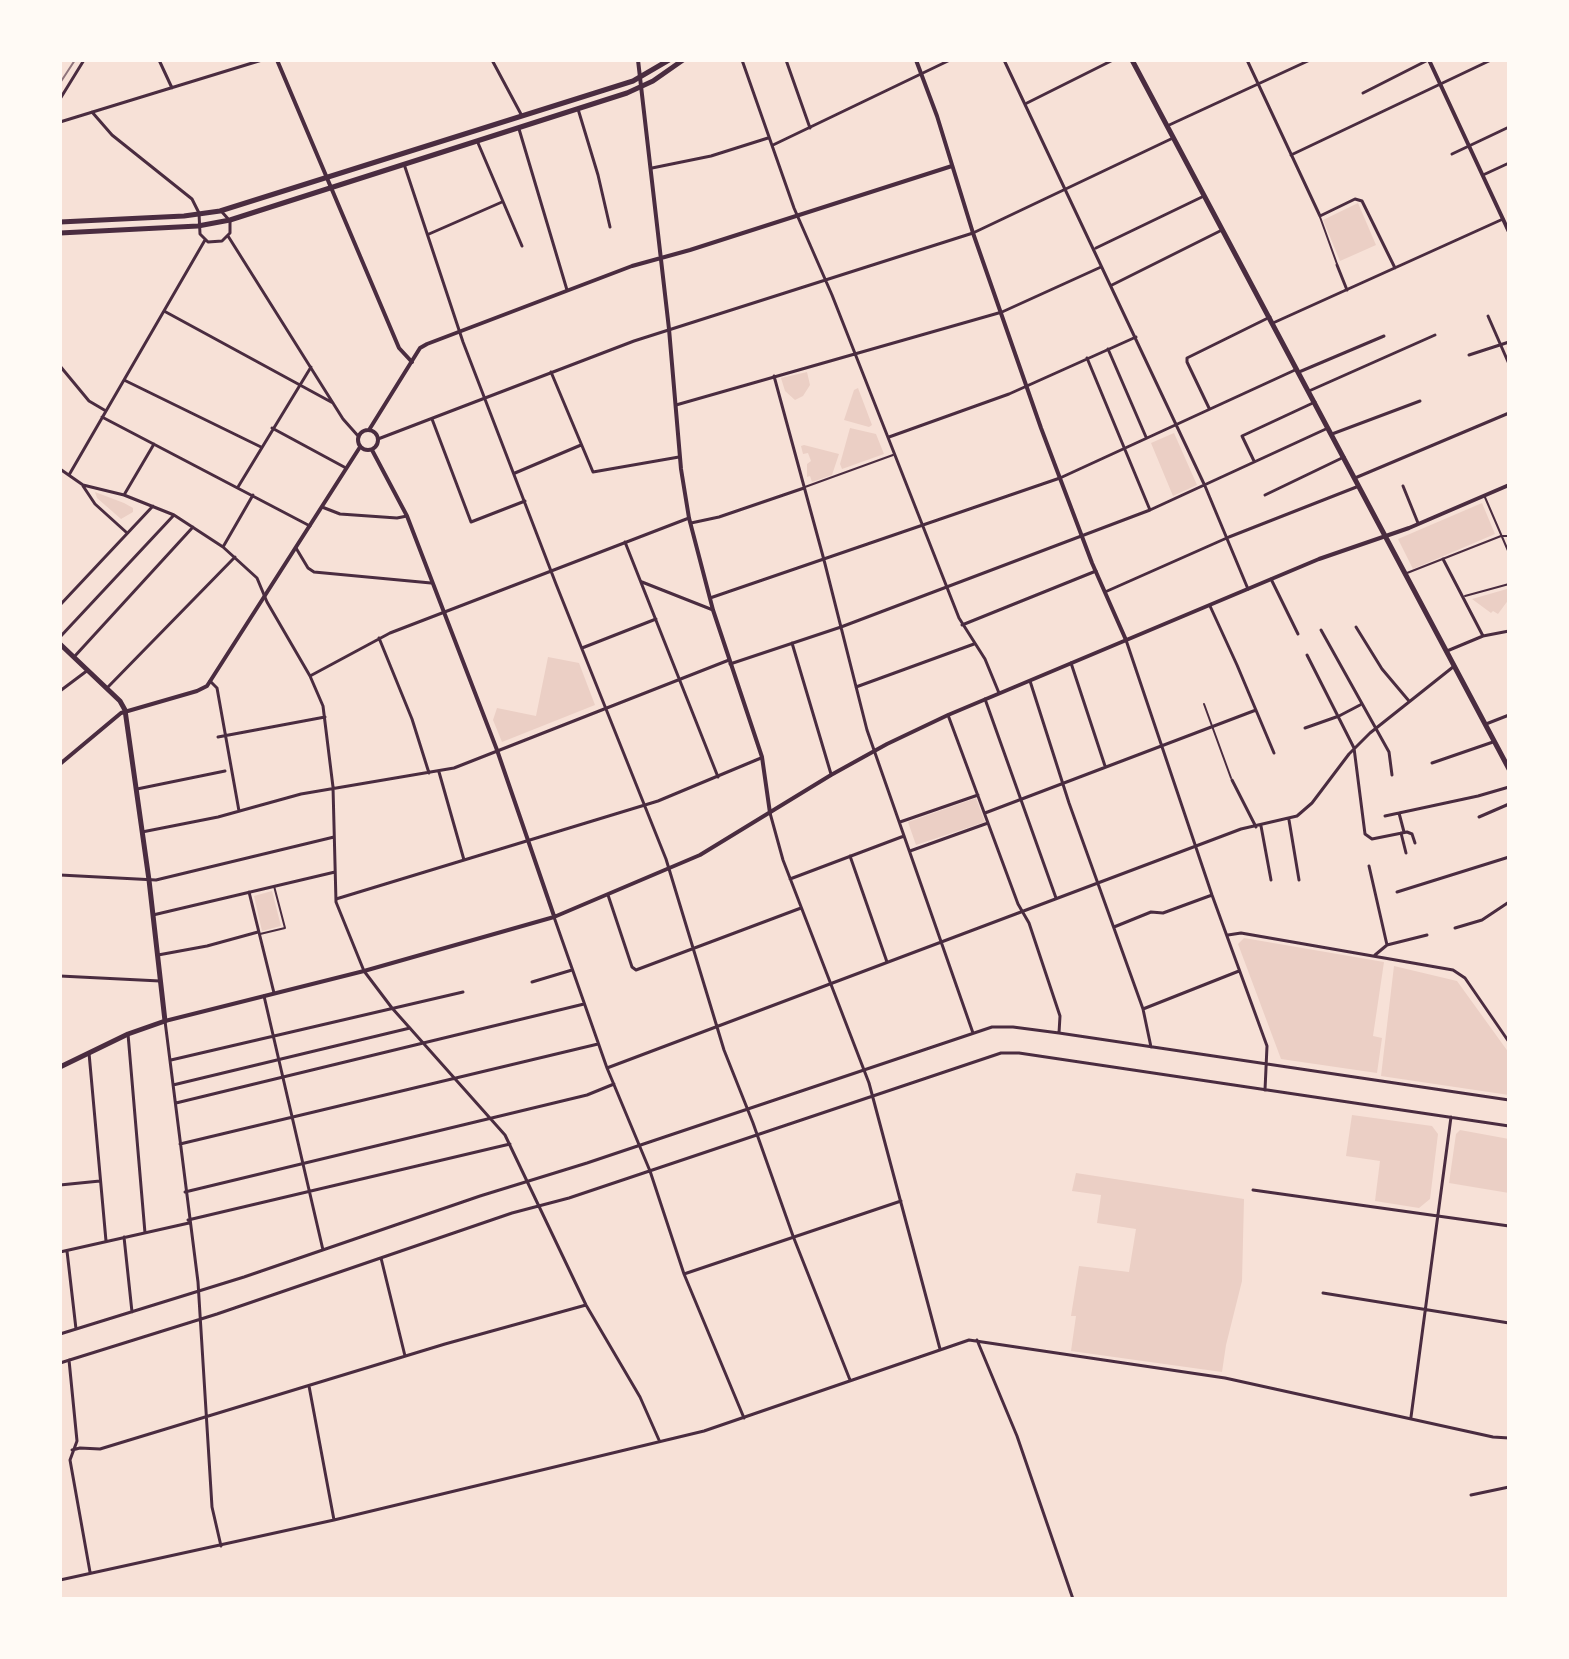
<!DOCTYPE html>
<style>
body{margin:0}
#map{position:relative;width:1569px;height:1659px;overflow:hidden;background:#f7e1d7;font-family:"Times New Roman",serif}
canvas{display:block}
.frame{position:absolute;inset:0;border:62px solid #fffaf5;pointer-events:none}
</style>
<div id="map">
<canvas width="1569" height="1659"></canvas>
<div class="frame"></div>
</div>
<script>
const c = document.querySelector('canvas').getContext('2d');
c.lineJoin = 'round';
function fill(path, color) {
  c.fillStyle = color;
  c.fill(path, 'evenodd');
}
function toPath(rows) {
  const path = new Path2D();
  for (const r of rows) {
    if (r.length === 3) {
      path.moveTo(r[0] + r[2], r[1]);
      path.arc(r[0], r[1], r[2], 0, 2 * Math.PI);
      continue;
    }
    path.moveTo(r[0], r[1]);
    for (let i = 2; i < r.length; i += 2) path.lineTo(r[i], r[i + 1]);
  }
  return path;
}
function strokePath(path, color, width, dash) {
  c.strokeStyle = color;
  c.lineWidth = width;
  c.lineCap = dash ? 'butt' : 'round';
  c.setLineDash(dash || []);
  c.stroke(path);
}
const green = toPath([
 [1358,203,1376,245,1340,261,1323,220],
 [807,372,810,385,803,396,795,400,785,391,781,378],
 [858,388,872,425,869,427,844,420,854,390],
 [850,428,876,434,884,454,842,469,840,464],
 [1174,433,1197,485,1173,496,1151,443],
 [804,445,839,454,832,475,812,482,810,476,807,477,807,464,811,461,808,453,803,454,801,446],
 [95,492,124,503,133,508,133,512,121,519,97,498],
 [1482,503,1495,534,1413,569,1398,539],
 [1507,589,1509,599,1498,614,1493,611,1491,613,1472,599],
 [548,657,579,663,595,705,502,742,493,720,497,708,536,716],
 [976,798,985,822,916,845,908,822],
 [272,891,281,926,262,931,254,896],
 [1244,938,1384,962,1373,1036,1382,1038,1377,1073,1281,1059,1238,944],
 [1394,966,1457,981,1509,1053,1509,1095,1381,1076],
 [1352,1115,1432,1126,1438,1134,1430,1199,1419,1208,1375,1201,1380,1161,1346,1156],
 [1460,1130,1509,1139,1509,1193,1449,1183,1456,1134],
 [1076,1173,1244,1199,1242,1281,1226,1345,1222,1372,1071,1351,1076,1316,1071,1316,1079,1266,1129,1272,1136,1229,1097,1223,1101,1195,1072,1191]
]);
const service = toPath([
 [1204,704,1231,778]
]);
const pedestrian = toPath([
 [1320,217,1337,264],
 [805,487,893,455],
 [1484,495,1509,553],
 [1407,573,1501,536,1509,536],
 [1465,596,1509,584],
 [260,934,285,928,274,886]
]);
const minor = toPath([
 [159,60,172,88],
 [492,60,522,116],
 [742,60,794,208,832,295,959,618,985,659,999,693],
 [786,60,810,128],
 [1004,60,1205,486,1248,589],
 [1247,60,1320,216,1355,199,1362,201,1395,268],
 [1363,93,1428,60],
 [60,99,84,60],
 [1027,103,1113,60],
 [578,109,598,175,610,227],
 [92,112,112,135,192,199,199,213,200,234,208,242,222,241,230,233,230,221,222,212],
 [60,122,262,60],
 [1167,126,1310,60],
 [519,129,567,290],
 [478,143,522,246],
 [773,145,950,60],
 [1452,154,1509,127],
 [1291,155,1491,60],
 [404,164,463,342,556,584,666,859,724,1050,753,1123,793,1236,850,1380],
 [652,168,711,156,768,138],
 [1483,175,1509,163],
 [429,234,502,202],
 [228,236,343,419,359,437],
 [1096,248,1204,196],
 [1337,265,1347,290],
 [1112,285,1222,230],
 [164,311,333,403],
 [1488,316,1509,364],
 [1273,323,1503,219],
 [1108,349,1146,437],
 [1469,355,1509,342],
 [1087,358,1150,510],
 [60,366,89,401,106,411],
 [551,372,593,472,679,457],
 [1299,372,1384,336],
 [774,376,824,560,867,730,973,1033],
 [124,380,261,447],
 [1309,391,1435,335],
 [676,405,1002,312,1101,267],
 [1209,408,1187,362,1187,358,1270,317],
 [102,417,310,526],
 [432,419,471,522,525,501],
 [272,428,346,468],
 [1332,434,1420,401],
 [889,437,1009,394,1136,337],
 [378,439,634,341,973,233,1173,138],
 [1254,461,1242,436,1315,402],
 [60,469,83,485,124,495,174,515,223,547,257,578,267,602,310,676,323,706,333,787,336,902,364,971,392,1008,505,1135,586,1305,640,1397,659,1440],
 [515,473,581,445],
 [69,475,205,240],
 [1355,478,1509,413],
 [83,486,95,504,126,532],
 [1403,486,1418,523],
 [238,487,311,367],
 [124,495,154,444],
 [1265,495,1344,457],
 [322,507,340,514,397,518,407,516],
 [691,523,719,517,804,488],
 [625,542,718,777],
 [223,547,253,495],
 [296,548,308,568,314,572,431,583],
 [1443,559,1483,636],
 [1271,579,1298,634],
 [642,582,713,610],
 [1105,592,1229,537,1359,486],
 [710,598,1060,478,1295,370],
 [60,605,153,506],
 [1210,606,1237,665,1274,753],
 [962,625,1096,571],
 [1356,627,1382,669,1409,701],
 [1321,630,1389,752,1392,775],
 [60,637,174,515],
 [379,638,412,719,429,773],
 [1126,640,1212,895,1267,1046,1265,1090],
 [792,643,831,774],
 [582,648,656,619],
 [1447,651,1483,636,1509,631],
 [1307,655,1354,748,1365,834,1372,839,1407,832,1412,834,1415,843],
 [74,657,193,527],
 [1071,663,1105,766],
 [730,664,841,627,1150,510,1328,428],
 [310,676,390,633,689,518],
 [210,681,217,688,239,811],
 [1030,681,1069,803,1143,1009,1151,1047],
 [856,687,974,644],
 [107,688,235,557],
 [60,691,88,670],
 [985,699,1056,898],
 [948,715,1018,904,1029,923,1060,1016,1059,1033],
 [1486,724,1509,715],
 [1305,728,1339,716,1360,705],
 [218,737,325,717],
 [1432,763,1493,742],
 [439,772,464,860],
 [1232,780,1256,827],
 [137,789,225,771],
 [770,813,783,860,869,1083,940,1349],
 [985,813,1256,710],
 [1399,813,1404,832],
 [1385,816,1478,796,1509,787],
 [1479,817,1509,804],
 [1289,820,1299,880],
 [900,822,978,795],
 [1261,826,1271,880],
 [142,832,218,817,301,794,454,768,729,660],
 [1401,833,1406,853],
 [910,851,988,823],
 [850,856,887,962],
 [1369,866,1387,945,1375,955],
 [60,875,156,880,334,837],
 [790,879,904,836],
 [249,892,274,993],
 [1397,892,1509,857],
 [608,895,632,967,636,970,801,908],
 [336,899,658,801,761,758],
 [153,915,335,872],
 [554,917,607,1068,650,1171,684,1274,744,1418],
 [1114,927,1151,912,1163,913,1212,895],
 [1455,928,1482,920,1509,902],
 [1228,935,1241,933,1453,970,1465,978,1509,1042],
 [1387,945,1427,935],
 [158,955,207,946,258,932],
 [60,976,160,981],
 [532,982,572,970],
 [264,996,323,1250],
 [1143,1009,1239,971],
 [165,1021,198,1282,212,1507,221,1546],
 [128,1034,145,1233],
 [89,1053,106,1241],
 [171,1060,463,992],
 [607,1068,1196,846,1241,829,1297,816,1312,803,1349,754,1370,733,1453,667],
 [173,1085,410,1028],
 [176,1103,584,1004],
 [180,1144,598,1044],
 [60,1185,100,1181],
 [1253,1190,1509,1226],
 [185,1192,587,1095,614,1084],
 [188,1220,510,1144],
 [124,1237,132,1312],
 [67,1251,76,1329],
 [60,1252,189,1223],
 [381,1258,405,1356],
 [684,1274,901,1201],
 [1323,1293,1509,1323],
 [60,1334,244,1277,480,1196,587,1163,992,1027,1013,1027,1059,1033,1509,1100],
 [977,1340,1017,1436,1073,1599],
 [69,1360,77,1441,70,1460,90,1572],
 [60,1363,217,1314,512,1213,569,1198,1001,1053,1019,1053,1509,1126],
 [309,1386,334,1520],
 [1411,1417,1451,1117],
 [72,1450,80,1448,100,1449,445,1344,586,1305],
 [1471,1495,1509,1487],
 [60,1580,334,1520,704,1431,969,1340,1225,1378,1493,1437,1509,1438]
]);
const tertiary = toPath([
 [277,60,399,348,412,362],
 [638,60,669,329,681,469,689,518,713,610,762,757,770,813],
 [916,60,937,116,973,233,1041,428,1092,563,1126,640],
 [1429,60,1509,232],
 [368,440,10],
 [369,430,420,348,427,344,632,266,690,250,952,166],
 [372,450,407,516,497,750,554,916],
 [60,764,121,713,197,691,207,686,360,447],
 [165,1021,364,971,554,917,700,855,831,775,887,744,948,715,1319,559,1409,528,1509,485]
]);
const secondary = toPath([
 [1132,60,1509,769],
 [60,644,120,701,125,710,149,880,165,1021,128,1034,60,1067]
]);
const primary = toPath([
 [60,222,184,216,220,211,633,81,669,60],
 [60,233,198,226,230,220,627,93,653,81,683,60]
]);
const rail = toPath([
 [60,83,75,60]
]);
fill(green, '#ebcfc5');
strokePath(service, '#4a2c40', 2);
strokePath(pedestrian, '#4a2c40', 2);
strokePath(minor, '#4a2c40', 3);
strokePath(tertiary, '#4a2c40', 4);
strokePath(secondary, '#4a2c40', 5);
strokePath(primary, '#4a2c40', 5);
strokePath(rail, '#8f747c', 2);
</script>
